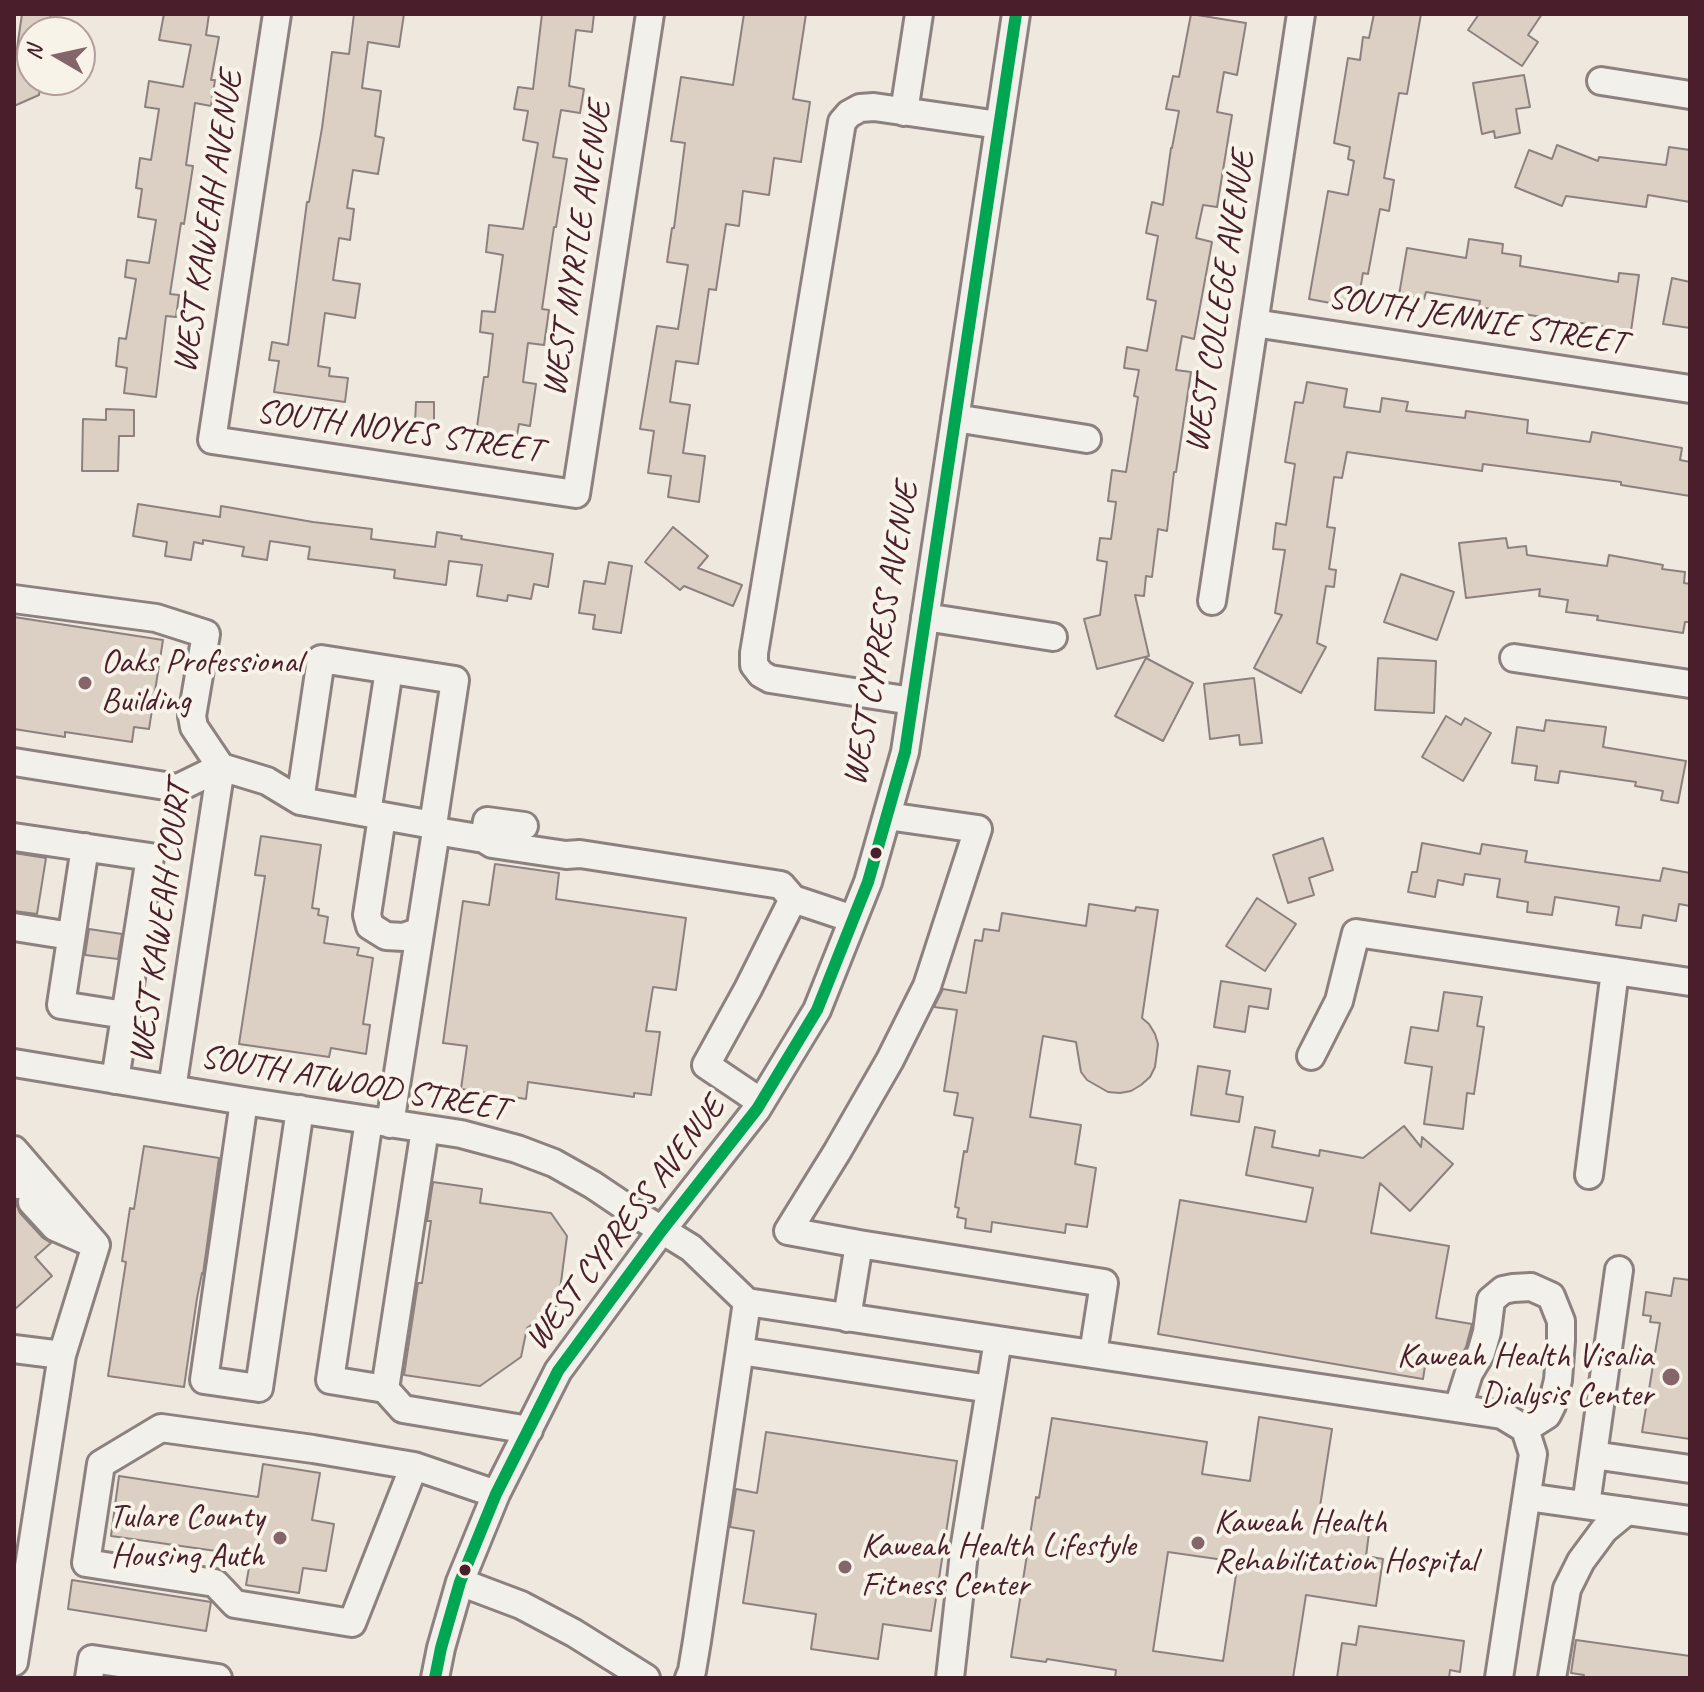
<!DOCTYPE html>
<style>
body{margin:0}
#map{position:relative;width:1704px;height:1692px;overflow:hidden;background:#efe8df;font-family:Caveat,sans-serif}
canvas{display:block}
.frame{position:absolute;inset:0;border:16px solid #4a1f2b;pointer-events:none}
.north{position:absolute;left:16px;top:16px;width:80px;height:80px;box-sizing:border-box;background:#f7f3e8;border:2px solid #b29e9c;border-radius:50%;rotate:279deg;font-size:22px;font-weight:700;line-height:32px;text-align:center;color:#4a1f2b}
.north::after{content:'';display:block;margin:auto;width:28px;height:36px;background:#84656a;clip-path:polygon(50% 0,100% 100%,50% 72%,0 100%)}
</style>
<div id="map">
<canvas width="1704" height="1692"></canvas>
<div class="frame"></div>
<div class="north">N</div>
</div>
<script>
const c = document.querySelector('canvas').getContext('2d');
c.lineJoin = 'round';
function fill(path, color) {
  c.fillStyle = color;
  c.fill(path, 'evenodd');
}
function toPath(rows) {
  const path = new Path2D();
  for (const r of rows) {
    path.moveTo(r[0], r[1]);
    for (let i = 2; i < r.length; i += 2) path.lineTo(r[i], r[i + 1]);
  }
  return path;
}
function strokePath(path, color, width, dash) {
  c.strokeStyle = color;
  c.lineWidth = width;
  c.lineCap = dash ? 'butt' : 'round';
  c.setLineDash(dash || []);
  c.stroke(path);
}
function drawText(font, color, halo, rows, align = 'center') {
  c.font = font + ' Caveat,sans-serif';
  c.lineWidth = 8;
  c.setLineDash([]);
  c.textBaseline = 'middle';
  c.strokeStyle = halo;
  c.fillStyle = color;
  for (const [text, x, y, turn = 0] of rows) {
    c.save();
    c.translate(x, y);
    c.rotate((+turn || 0) * Math.PI / 180);
    c.textAlign = isNaN(turn) ? turn : align;
    if (halo) c.strokeText(text, 0, 0);
    c.fillText(text, 0, 0);
    c.restore();
  }
}
const building = toPath([
 [22,14,51,14,48,32,32,32,32,80,41,80,39,95,14,106,14,69,22,14],
 [164,14,209,14,206,35,219,37,211,80,215,80,211,106,195,103,186,165,193,166,184,224,181,223,170,294,179,295,176,317,166,316,156,397,124,393,127,368,116,366,119,338,126,339,136,279,125,277,127,260,149,263,156,220,138,217,142,189,136,188,140,158,151,160,159,109,145,107,149,81,183,87,191,45,159,40,164,14],
 [354,14,404,14,399,47,368,42,362,88,381,91,375,136,384,138,378,174,353,170,347,208,354,209,350,240,339,238,333,280,360,284,355,318,325,313,318,366,330,368,329,376,348,378,345,402,274,392,279,361,269,360,272,342,288,345,307,202,309,202,322,128,332,52,349,54,354,14],
 [542,14,594,14,592,32,576,30,569,86,584,89,580,113,561,110,553,157,567,159,556,227,554,227,542,309,549,310,544,345,528,343,523,382,536,384,530,426,519,424,516,440,476,434,484,377,488,377,493,334,480,332,482,311,495,312,503,255,486,252,489,225,523,229,538,143,523,140,528,111,514,109,518,87,533,89,542,14],
 [744,14,806,14,793,99,810,102,801,162,774,158,769,195,743,191,739,226,726,224,716,290,709,289,698,364,676,361,670,402,690,405,683,453,705,456,699,502,668,497,671,476,648,473,654,431,640,429,657,326,678,329,688,265,667,262,672,228,674,228,685,143,671,141,681,77,733,85,744,14],
 [1191,14,1246,23,1237,75,1224,72,1217,112,1232,115,1217,207,1203,205,1196,238,1212,242,1194,339,1182,336,1176,370,1191,372,1176,472,1174,472,1167,531,1158,529,1152,577,1146,576,1144,596,1135,595,1149,656,1097,669,1084,619,1100,615,1107,562,1097,560,1100,538,1111,539,1116,502,1108,501,1112,470,1126,472,1138,397,1134,396,1139,370,1124,368,1127,347,1147,351,1156,301,1147,299,1158,236,1146,233,1152,202,1163,205,1171,148,1172,148,1179,111,1166,109,1173,76,1179,77,1191,14],
 [1374,14,1421,14,1407,94,1399,93,1384,178,1394,180,1389,211,1380,209,1368,274,1363,273,1357,308,1309,299,1328,191,1348,195,1354,161,1348,159,1350,147,1334,143,1348,58,1360,60,1363,37,1369,38,1374,14],
 [1479,14,1542,14,1528,35,1538,42,1522,66,1468,30,1479,14],
 [1524,75,1530,107,1516,109,1520,133,1495,138,1494,131,1482,134,1473,83,1524,75],
 [1557,145,1598,161,1599,157,1666,165,1669,147,1690,150,1690,202,1648,195,1646,207,1566,196,1562,206,1515,187,1529,150,1552,159,1557,145],
 [1469,239,1503,244,1502,253,1521,256,1520,266,1618,282,1619,273,1639,275,1631,331,1479,307,1480,301,1426,292,1424,299,1399,295,1407,248,1466,258,1469,239],
 [1672,278,1690,282,1690,328,1663,324,1672,278],
 [1307,382,1347,389,1344,407,1380,412,1382,398,1408,402,1406,411,1465,418,1466,411,1528,420,1527,433,1590,442,1592,432,1682,448,1680,460,1690,462,1690,496,1621,485,1621,482,1483,464,1482,471,1347,452,1342,478,1334,477,1327,527,1335,528,1329,569,1336,570,1334,587,1326,586,1317,643,1326,647,1301,693,1254,668,1282,615,1275,613,1285,550,1273,549,1276,523,1286,525,1295,464,1285,462,1295,402,1303,403,1307,382],
 [416,402,434,402,434,422,415,423,416,402],
 [106,409,134,410,134,436,119,436,118,471,82,471,83,419,106,420,106,409],
 [138,504,220,517,221,506,313,522,372,529,371,539,435,547,437,532,462,536,461,539,553,554,548,587,534,584,531,599,508,595,507,601,477,596,482,565,449,561,446,585,394,578,395,570,308,559,310,547,270,541,267,560,242,556,244,547,203,540,203,544,194,542,191,560,165,556,167,542,133,536,138,504],
 [673,527,708,556,698,568,742,585,733,606,684,586,680,590,645,562,673,527],
 [1506,538,1508,548,1526,546,1527,555,1607,566,1609,555,1663,565,1662,569,1685,572,1684,583,1690,584,1690,622,1685,622,1683,633,1597,620,1598,616,1566,612,1568,600,1539,596,1540,589,1466,598,1459,543,1506,538],
 [609,562,632,566,621,633,593,629,595,615,579,613,584,581,605,584,609,562],
 [1401,574,1454,592,1437,640,1384,622,1401,574],
 [14,617,163,640,149,729,134,727,132,742,65,732,65,737,14,729,14,617],
 [1146,658,1193,683,1163,741,1115,716,1146,658],
 [1378,658,1436,661,1434,713,1375,710,1378,658],
 [1254,678,1262,743,1240,745,1239,735,1210,739,1204,684,1254,678],
 [1446,716,1461,725,1465,718,1491,733,1463,781,1422,757,1446,716],
 [1546,720,1606,727,1603,747,1686,761,1678,803,1661,800,1663,791,1635,786,1636,782,1560,771,1558,783,1535,780,1537,766,1512,763,1517,727,1544,731,1546,720],
 [261,836,321,845,312,908,319,909,318,915,328,917,324,943,359,948,357,955,373,958,363,1024,370,1025,366,1054,331,1048,329,1057,239,1044,265,876,255,875,261,836],
 [1323,838,1333,870,1309,878,1314,895,1288,903,1273,855,1323,838],
 [1422,843,1480,854,1482,844,1527,851,1525,862,1660,881,1663,868,1690,873,1690,906,1679,904,1676,921,1643,915,1641,928,1616,925,1619,907,1594,903,1555,897,1552,915,1527,912,1528,902,1497,897,1500,879,1465,874,1463,885,1438,880,1435,897,1408,892,1412,872,1417,872,1422,843],
 [14,853,46,858,37,914,14,911,14,853],
 [495,864,559,873,556,899,686,918,676,990,653,987,646,1031,660,1032,651,1095,634,1093,634,1097,528,1082,526,1099,461,1089,467,1046,443,1043,463,901,489,905,495,864],
 [1257,898,1296,924,1265,971,1226,946,1257,898],
 [1089,904,1135,911,1136,907,1158,910,1142,1018,1149,1024,1155,1034,1158,1044,1155,1067,1150,1077,1141,1085,1131,1091,1120,1093,1108,1092,1087,1080,1081,1072,1076,1042,1043,1036,1030,1117,1081,1125,1075,1164,1096,1168,1087,1227,1066,1224,1065,1233,992,1222,991,1232,965,1228,966,1219,957,1217,959,1208,955,1207,964,1151,967,1152,973,1118,954,1115,958,1093,944,1091,957,1010,934,1007,943,989,966,993,975,940,982,941,984,929,999,931,1002,913,1086,926,1089,904],
 [89,929,122,934,118,959,85,955,89,929],
 [1221,981,1271,989,1268,1009,1249,1006,1245,1032,1214,1027,1221,981],
 [1444,992,1482,997,1477,1026,1484,1027,1479,1060,1474,1094,1467,1093,1463,1129,1424,1124,1432,1067,1405,1063,1411,1027,1438,1031,1444,992],
 [1198,1066,1230,1071,1226,1094,1243,1097,1239,1122,1191,1115,1198,1066],
 [1404,1126,1421,1147,1422,1137,1453,1164,1410,1211,1380,1183,1371,1233,1449,1246,1436,1318,1472,1324,1466,1347,1459,1359,1427,1353,1423,1379,1158,1334,1180,1200,1306,1222,1313,1188,1246,1175,1255,1127,1275,1131,1272,1147,1319,1156,1320,1150,1363,1158,1404,1126],
 [144,1146,219,1158,203,1274,202,1273,197,1298,184,1387,108,1376,126,1262,122,1261,130,1208,134,1209,144,1146],
 [433,1182,482,1189,480,1203,551,1213,567,1236,558,1305,527,1328,521,1357,480,1386,404,1375,418,1283,422,1283,431,1221,427,1221,433,1182],
 [14,1200,16,1201,17,1206,20,1213,43,1238,51,1243,35,1257,52,1276,14,1310,14,1200],
 [1674,1278,1690,1280,1690,1439,1642,1432,1660,1323,1650,1322,1651,1316,1643,1315,1646,1292,1671,1296,1674,1278],
 [1259,1417,1332,1429,1317,1526,1369,1533,1366,1556,1383,1559,1376,1606,1306,1595,1293,1678,1115,1678,1116,1670,1047,1659,1046,1662,1011,1657,1036,1497,1039,1498,1052,1418,1207,1442,1202,1474,1250,1481,1259,1417],
 [1168,1552,1238,1562,1223,1661,1153,1651,1168,1552],
 [766,1432,957,1461,931,1631,883,1624,878,1659,811,1649,816,1614,743,1603,754,1531,730,1527,736,1489,757,1493,766,1432],
 [263,1464,320,1473,312,1520,334,1524,326,1571,303,1568,299,1593,246,1585,251,1556,111,1536,119,1476,258,1497,263,1464],
 [72,1580,211,1602,206,1631,68,1609,72,1580],
 [1359,1626,1464,1641,1460,1672,1450,1670,1449,1678,1337,1678,1342,1643,1356,1645,1359,1626],
 [1576,1640,1690,1656,1690,1678,1583,1678,1584,1675,1571,1673,1576,1640]
]);
const minor = toPath([
 [277,14,212,440,576,494,650,14],
 [1601,81,1690,95],
 [904,112,919,14],
 [1254,323,1690,389],
 [955,418,1087,439],
 [14,599,156,618,206,634,192,716,194,727,221,767,267,781,300,801],
 [1212,601,1301,14],
 [925,617,1053,637],
 [1514,658,1690,684],
 [912,701,770,679,761,674,754,665,754,653,842,122,849,114,860,108,874,107,999,125],
 [14,762,178,788,221,767],
 [367,813,389,670],
 [382,817,367,915,370,926,386,936,404,937,420,931],
 [433,825,455,680,321,659,300,801,433,825,436,831,484,839,492,844,566,855,580,854,781,885,793,899,853,919],
 [14,837,150,857,115,1080],
 [484,839,487,821,524,826],
 [85,847,61,1005,125,1015],
 [14,927,71,936],
 [1311,1056,1339,1001,1356,933,1690,982],
 [14,1063,244,1101,461,1134,517,1149,554,1163,593,1185,639,1216,691,1248,747,1302,998,1340,965,1544,950,1678],
 [172,1089,221,767],
 [244,1101,204,1380,259,1388,300,1109],
 [761,1102,706,1065,748,989,793,899],
 [369,1120,330,1380,385,1389],
 [390,1124,436,831],
 [425,1129,385,1389,403,1409,529,1430],
 [14,1150,96,1245,62,1355,14,1662],
 [1589,1175,1615,971],
 [14,1181,18,1185],
 [32,1202,55,1227,87,1241],
 [859,1244,1104,1283,1093,1354],
 [847,1318,859,1244,788,1231,837,1152,890,1060,927,986,978,829,887,816],
 [998,1340,1502,1415,1525,1429,1533,1454,1499,1678],
 [14,1349,62,1355],
 [740,1351,990,1389],
 [1458,1408,1469,1373,1481,1353,1487,1332,1491,1300,1503,1290,1513,1288,1531,1287,1551,1296,1561,1321,1561,1341,1558,1380,1552,1405,1547,1415,1525,1429],
 [1593,1455,1690,1469],
 [414,1466,313,1449,161,1428,101,1464,86,1563,215,1583,235,1604,352,1623,414,1466,496,1494],
 [1527,1497,1690,1520],
 [1586,1505,1619,1270],
 [460,1582,521,1605,574,1633,646,1678],
 [89,1678,92,1659,218,1678],
 [435,1678,441,1648,460,1582,496,1494,558,1371,662,1230,757,1109,817,1010,868,882,905,752,1016,14],
 [689,1678,692,1671,697,1641,747,1302],
 [1552,1678,1567,1589,1581,1561,1604,1530,1627,1511]
]);
const bus1 = toPath([
 [435,1678,441,1648,460,1582,496,1494,558,1371,662,1230,757,1109,817,1010,868,882,905,752,1016,14]
]);
const markers = [
 [85,683,8,"#84656a"],
 [876,853,7,"#4a1f2b"],
 [1671,1377,10,"#84656a"],
 [280,1538,8,"#84656a"],
 [1198,1543,8,"#84656a"],
 [845,1567,8,"#84656a"],
 [465,1570,7,"#4a1f2b"]
];
const streetNames = [
 ["WEST KAWEAH AVENUE",209,222,-81],
 ["WEST MYRTLE AVENUE",578,249,-81],
 ["WEST COLLEGE AVENUE",1221,302,-81],
 ["SOUTH JENNIE STREET",1477,321,9],
 ["SOUTH NOYES STREET",399,432,8],
 ["WEST CYPRESS AVENUE",882,634,-80],
 ["WEST KAWEAH COURT",161,923,-82],
 ["SOUTH ATWOOD STREET",354,1084,10],
 ["WEST CYPRESS AVENUE",626,1224,-53]
];
const poiNames = [
 ["Oaks Professional",101,663],
 ["Building",101,702],
 ["Kaweah Health Visalia",1653,1357,"right"],
 ["Dialysis Center",1653,1396,"right"],
 ["Tulare County",264,1518,"right"],
 ["Housing Auth",264,1557,"right"],
 ["Kaweah Health",1214,1523],
 ["Rehabilitation Hospital",1214,1562],
 ["Kaweah Health Lifestyle",861,1547],
 ["Fitness Center",861,1586]
];
fill(building, '#dcd0c5');
strokePath(building, '#8d817f', 2);
strokePath(minor, '#8d817f', 32);
strokePath(minor, '#f2f0eb', 26);
strokePath(bus1, '#00a651', 12);
for (const [x, y, r, color] of markers) {
  const dot = new Path2D();
  dot.arc(x, y, r, 0, 2 * Math.PI);
  c.fillStyle = color;
  c.fill(dot);
  strokePath(dot, '#f7f3e8', 3);
}
drawText('34px', '#4a1f2b', '#f7f3e8', streetNames);
drawText('34px', '#4a1f2b', '#f7f3e8', poiNames, 'left');
</script>
